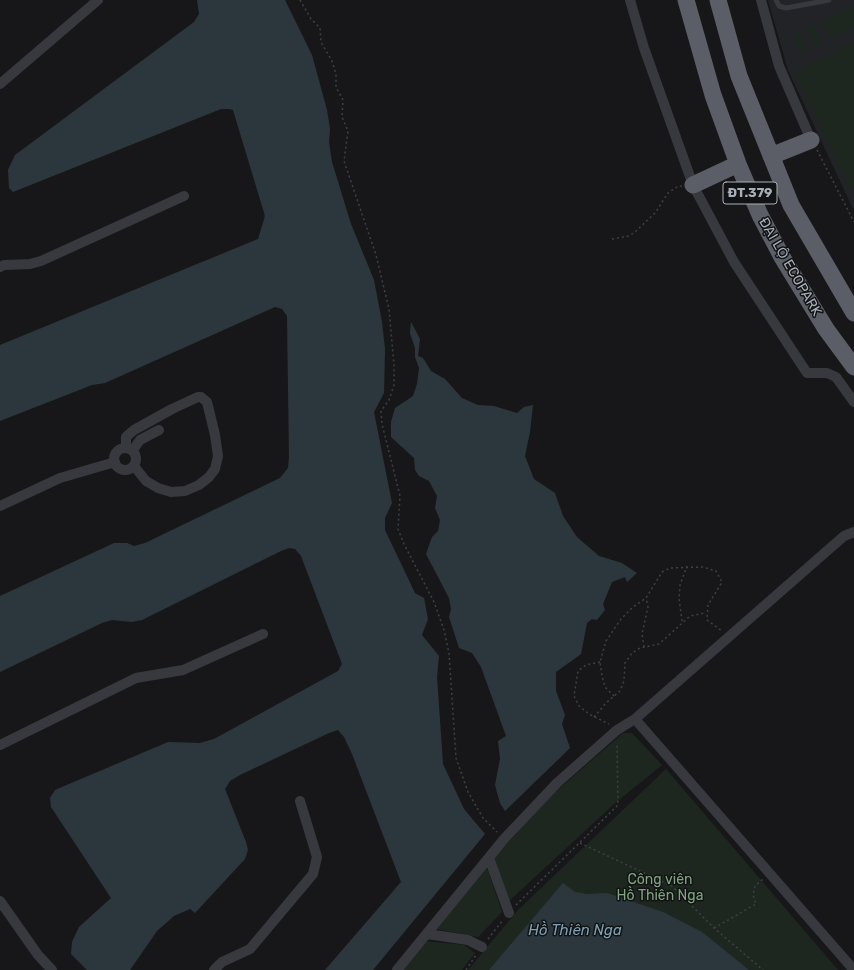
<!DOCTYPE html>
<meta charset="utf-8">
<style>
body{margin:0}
canvas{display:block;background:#171719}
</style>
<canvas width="854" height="970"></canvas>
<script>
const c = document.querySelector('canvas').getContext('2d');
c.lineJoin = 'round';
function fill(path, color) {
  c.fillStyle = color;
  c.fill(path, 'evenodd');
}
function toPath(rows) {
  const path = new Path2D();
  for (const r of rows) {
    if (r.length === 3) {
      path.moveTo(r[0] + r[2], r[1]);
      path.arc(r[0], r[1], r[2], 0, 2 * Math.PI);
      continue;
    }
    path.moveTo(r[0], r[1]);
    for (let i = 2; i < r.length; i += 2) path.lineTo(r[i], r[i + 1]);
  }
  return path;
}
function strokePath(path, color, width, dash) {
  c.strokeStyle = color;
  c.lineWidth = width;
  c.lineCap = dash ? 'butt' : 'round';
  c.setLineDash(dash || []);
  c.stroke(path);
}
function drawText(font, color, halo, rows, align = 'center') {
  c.font = font + ' Rubik,sans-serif';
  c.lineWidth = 3;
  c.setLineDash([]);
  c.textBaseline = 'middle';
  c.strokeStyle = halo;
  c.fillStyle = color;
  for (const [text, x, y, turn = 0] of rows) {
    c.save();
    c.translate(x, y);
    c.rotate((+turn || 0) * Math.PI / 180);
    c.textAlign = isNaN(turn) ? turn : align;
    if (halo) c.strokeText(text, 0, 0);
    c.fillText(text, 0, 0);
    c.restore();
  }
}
const built = toPath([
 [768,0,854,0,854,211,788,70]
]);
const green = toPath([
 [854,7,854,28,830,39,822,22],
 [814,26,822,43,814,46,806,29],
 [800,33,808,50,800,53,792,36],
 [854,43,854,188,850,189,794,72],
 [623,733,632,733,662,765,614,804,508,902,494,858,552,795],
 [666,769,838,970,468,970,518,910],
 [487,868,502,912,478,937,436,929],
 [425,941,464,945,475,953,462,970,402,970]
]);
const water = toPath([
 [197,0,285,0,312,55,327,110,330,129,329,142,332,162,351,224,374,280,382,322,385,349,384,393,374,412,392,503,385,518,385,530,415,593,424,598,428,619,422,635,439,656,437,677,443,764,464,809,485,834,373,970,325,970,401,882,352,754,344,737,338,730,329,733,240,775,230,781,225,789,246,842,248,850,245,859,195,913,190,909,174,916,157,931,130,970,87,970,71,954,72,942,79,927,111,898,51,807,50,798,55,790,168,742,200,743,214,739,338,671,342,664,301,556,295,549,289,548,281,551,142,620,132,622,112,620,102,623,0,672,0,596,114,543,127,543,134,546,145,543,280,478,288,468,289,457,287,316,282,309,275,307,105,383,92,385,0,421,0,345,258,239,265,216,233,110,229,109,221,109,13,192,9,188,8,170,15,155,194,22,199,14],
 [411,322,420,339,418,356,423,358,431,371,445,379,462,398,478,405,494,406,517,413,524,407,533,405,530,432,525,456,534,479,555,493,563,516,577,537,599,556,622,563,637,573,627,582,625,577,612,582,603,604,605,610,597,620,592,619,587,623,581,654,556,672,556,691,565,715,562,724,570,748,505,811,500,803,495,785,500,759,498,741,506,736,481,667,472,653,459,648,449,617,451,609,449,598,426,554,432,537,438,531,440,520,435,508,437,496,429,481,419,476,415,470,414,458,391,437,391,422,395,408,413,396,417,384,419,368,415,357,415,348,410,333],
 [563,883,575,892,587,894,607,893,663,912,702,932,749,970,489,970]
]);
const path = toPath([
 [300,0,311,19,320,28,321,42,332,61,336,74,336,87,343,100,342,117,348,131,344,161,376,255,389,309,394,365,394,385,389,400,381,411,382,424,400,496,398,529,404,544,434,602,444,630,449,653,456,758,468,792,483,818,497,832],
 [817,150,854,222],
 [612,239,629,236,635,232,655,213,668,193,677,187,682,186],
 [682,621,679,598,680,585,687,566],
 [644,647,642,634,648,607,646,598],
 [600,662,586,665,578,671,574,696,579,706,589,714,609,724],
 [614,696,605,687,602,676,600,662,606,641,621,619,633,607,646,598,662,572,670,568,703,567,716,571,722,582,708,605,707,620,722,631],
 [594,717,606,703,620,691,624,681,625,663,632,653,640,648,659,644,690,616,705,613],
 [580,843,672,886,714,928,763,970],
 [516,905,618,805,617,744],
 [714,928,756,904,753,895,755,886,763,879],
 [488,939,503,920],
 [466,970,476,955]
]);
const service = toPath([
 [776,0,779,6,786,8,829,0]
]);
const minor = toPath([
 [630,0,644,48,693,185,734,262,807,373,827,373,836,377,854,402],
 [761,0,779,66,811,140],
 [0,84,98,0],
 [0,267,4,265,30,264,41,261,184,196],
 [126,448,126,437,134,430,172,409,198,397,201,397,207,402,215,435,218,456,215,469,209,477,199,485,185,491,171,492,158,488,146,481,134,466],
 [125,459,11],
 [133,450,140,440,159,430],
 [0,506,60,478,115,462],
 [635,719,854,970],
 [0,745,136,678,183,670,263,634],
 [489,858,509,913],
 [0,901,38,955,52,970],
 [427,934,468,940,482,947],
 [214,970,222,962,250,949,313,874,317,857,300,801],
 [397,970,504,839,557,783,617,730,635,719,844,536,854,532]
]);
const trunk = toPath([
 [686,0,713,95,738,164,760,215,782,257,826,329,854,367],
 [718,0,739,76,791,205,854,313],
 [771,156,811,140],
 [693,185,738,164]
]);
const shields = [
 [750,193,54]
];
const shieldNames = [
 ["ĐT.379",750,193]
];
const streetNames = [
 ["ĐẠI LỘ ECOPARK",790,267,60]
];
const parkNames = [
 ["Công viên",660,880],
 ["Hồ Thiên Nga",660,896]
];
const waterNames = [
 ["Hồ Thiên Nga",575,931]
];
fill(built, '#222326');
fill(green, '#1e271f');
fill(water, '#2c373d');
strokePath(path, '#3d4045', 1.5, [2, 3]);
strokePath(service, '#37393e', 5);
strokePath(minor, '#37393e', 10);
strokePath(trunk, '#5b5e66', 17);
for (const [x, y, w] of shields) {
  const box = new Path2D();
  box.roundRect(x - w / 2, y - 11, w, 22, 3);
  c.fillStyle = '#111214';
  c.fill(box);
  strokePath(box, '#a9afb9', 1);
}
drawText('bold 13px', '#a9afb9', null, shieldNames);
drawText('14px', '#a9afb9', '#111214', streetNames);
drawText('14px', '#80a47f', '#111214', parkNames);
drawText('italic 15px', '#7fa0b4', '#111214', waterNames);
</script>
